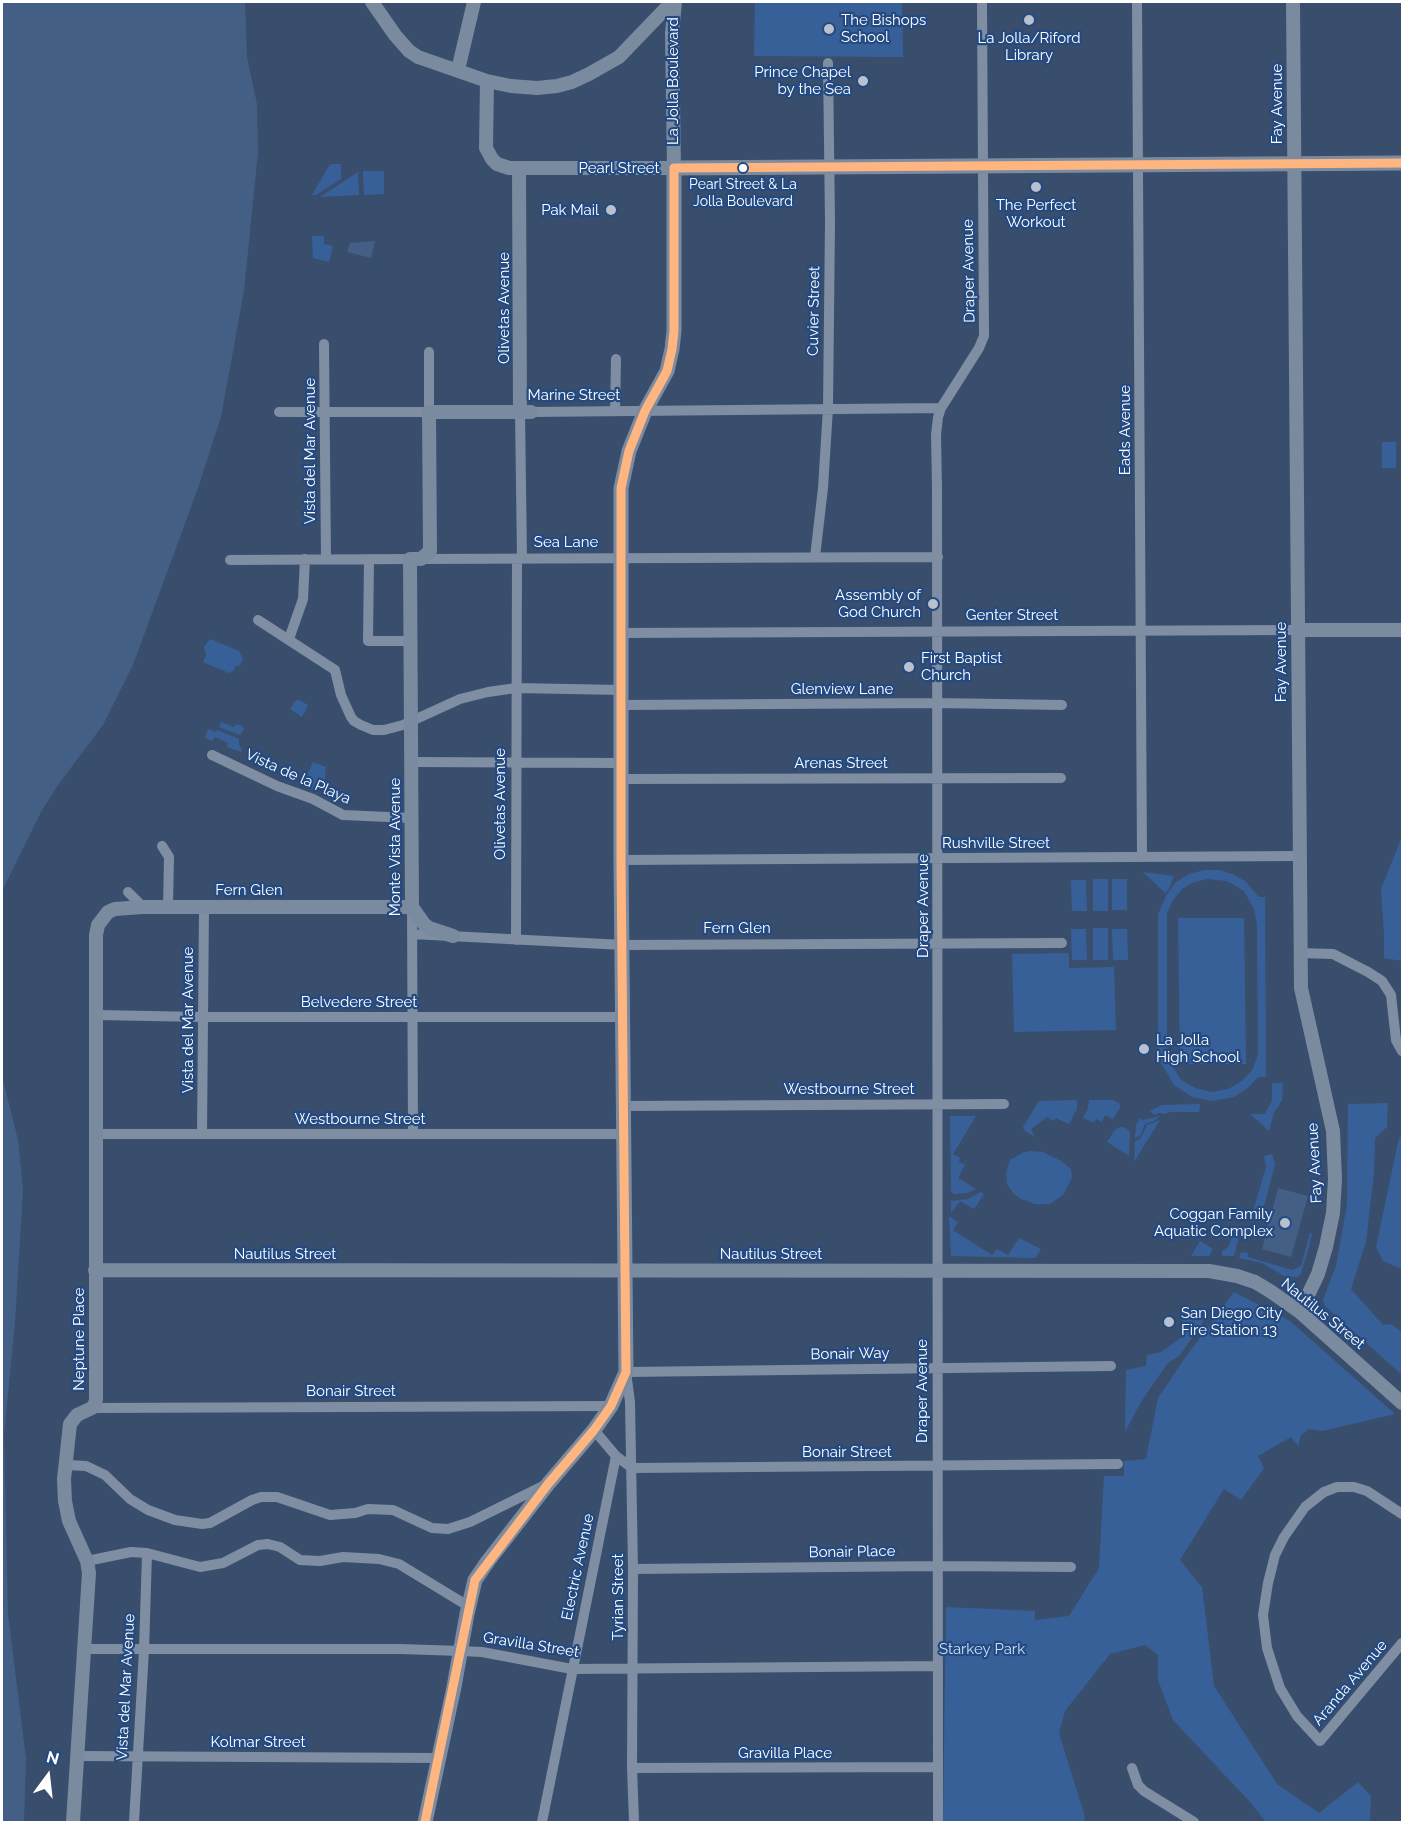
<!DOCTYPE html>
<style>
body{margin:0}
#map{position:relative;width:1404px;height:1824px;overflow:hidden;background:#394e6c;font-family:Raleway,sans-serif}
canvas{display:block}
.frame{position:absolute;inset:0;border:3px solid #fff;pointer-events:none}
.north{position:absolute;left:18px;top:1746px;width:60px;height:60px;-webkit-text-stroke:4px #234a82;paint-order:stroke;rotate:15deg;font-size:16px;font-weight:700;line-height:24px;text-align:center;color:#fff}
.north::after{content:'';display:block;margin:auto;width:21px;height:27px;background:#fff;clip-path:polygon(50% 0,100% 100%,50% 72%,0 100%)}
</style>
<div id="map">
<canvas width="1404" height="1824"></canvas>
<div class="frame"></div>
<div class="north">N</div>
</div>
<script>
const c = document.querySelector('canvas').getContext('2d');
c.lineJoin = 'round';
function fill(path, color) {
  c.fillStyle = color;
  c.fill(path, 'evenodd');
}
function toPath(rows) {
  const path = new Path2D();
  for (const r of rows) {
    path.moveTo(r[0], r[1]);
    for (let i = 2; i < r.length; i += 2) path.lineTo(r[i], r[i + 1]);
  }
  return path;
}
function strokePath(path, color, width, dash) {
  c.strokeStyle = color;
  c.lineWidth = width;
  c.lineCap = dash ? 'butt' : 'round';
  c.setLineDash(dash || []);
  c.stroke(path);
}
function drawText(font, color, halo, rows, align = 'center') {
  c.font = font + ' Raleway,sans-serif';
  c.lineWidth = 4.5;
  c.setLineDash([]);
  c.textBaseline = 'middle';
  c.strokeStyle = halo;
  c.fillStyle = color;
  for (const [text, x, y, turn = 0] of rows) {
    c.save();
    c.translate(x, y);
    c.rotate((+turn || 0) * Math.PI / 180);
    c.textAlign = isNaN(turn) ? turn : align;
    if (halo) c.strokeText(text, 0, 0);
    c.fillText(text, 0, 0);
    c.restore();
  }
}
const green = toPath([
 [755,2,902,2,903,57,754,56],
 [330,164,341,164,341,179,316,195,312,195],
 [363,171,384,171,384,194,364,195],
 [358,172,359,195,320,197],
 [312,236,324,236,324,244,333,246,329,262,313,258],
 [1382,442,1396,442,1396,468,1382,468],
 [210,639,239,651,243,659,240,665,236,666,233,671,229,673,203,662,206,655,204,647],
 [299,700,308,705,302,717,290,709,295,701],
 [221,722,234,727,236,724,242,726,244,729,240,735,219,727],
 [208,729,216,732,217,730,239,739,239,745,242,749,241,752,227,747,228,743,215,737,212,741,205,738],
 [313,762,326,767,324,786,321,785,319,789,316,788,315,790,305,786,309,778,306,777],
 [1402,837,1402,961,1384,958,1384,934,1381,889],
 [1204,870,1219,870,1232,874,1245,881,1259,897,1265,897,1266,1077,1258,1077,1249,1087,1234,1097,1212,1101,1192,1097,1174,1085,1161,1063,1158,1045,1158,914,1167,894,1176,882,1189,874],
 [1208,879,1227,881,1244,891,1254,909,1257,924,1258,1055,1252,1070,1242,1081,1228,1089,1211,1092,1195,1088,1181,1080,1170,1062,1167,1047,1167,913,1173,900,1182,889,1194,882],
 [1143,872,1174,876,1169,889,1165,893],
 [1093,879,1108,879,1108,911,1093,911],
 [1112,879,1127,879,1127,910,1112,910],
 [1071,880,1086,880,1087,911,1072,911],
 [1178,918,1244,918,1246,1064,1180,1064],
 [1093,928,1108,928,1108,960,1093,960],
 [1071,929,1086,929,1087,960,1072,960],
 [1112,929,1127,929,1128,960,1113,960],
 [1069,953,1069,968,1114,967,1116,1030,1014,1032,1012,954],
 [1272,1083,1283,1083,1282,1101,1280,1102,1279,1106,1274,1112,1269,1131,1250,1114,1265,1114,1272,1100],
 [1077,1100,1077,1109,1069,1124,1056,1118,1053,1121,1047,1117,1031,1129,1035,1137,1025,1131,1023,1127,1039,1101],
 [1089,1100,1113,1100,1120,1104,1120,1108,1113,1119,1105,1115,1102,1122,1096,1119,1094,1123,1083,1118,1088,1108],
 [1388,1103,1387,1127,1375,1138,1374,1173,1366,1242,1351,1289,1383,1325,1391,1324,1402,1332,1402,1375,1325,1306,1323,1300,1336,1266,1347,1204,1348,1104],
 [1200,1104,1199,1112,1169,1112,1166,1114,1159,1113,1154,1115,1150,1111,1162,1105],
 [950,1116,976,1116,953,1154,960,1158,959,1162,965,1165,958,1178,976,1189,967,1193,954,1194,951,1191],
 [1160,1116,1154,1121,1145,1124,1140,1136,1135,1138,1136,1125,1140,1118,1143,1120],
 [1160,1120,1134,1162,1135,1141,1140,1139,1147,1125],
 [1120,1127,1124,1127,1130,1132,1129,1156,1107,1142,1115,1130],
 [1402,1137,1402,1269,1383,1261,1376,1247,1399,1138],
 [1031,1151,1043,1152,1061,1161,1071,1169,1072,1177,1064,1194,1050,1204,1035,1204,1021,1199,1014,1194,1007,1184,1006,1173,1010,1160,1024,1152],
 [1272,1154,1275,1164,1260,1222,1251,1218,1266,1167,1264,1156],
 [981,1192,984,1194,974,1209,960,1201,951,1213,951,1201,968,1199],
 [949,1216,958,1222,953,1230,992,1255,997,1249,1008,1255,1019,1238,1041,1249,1035,1258,951,1256],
 [1310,1233,1312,1233,1309,1247,1301,1273,1298,1277,1286,1277,1262,1263,1239,1258,1241,1252,1248,1253,1248,1257,1292,1270,1301,1266],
 [1233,1234,1239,1236,1234,1256,1222,1256,1222,1251,1228,1247],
 [1200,1241,1213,1249,1209,1256,1191,1256],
 [1234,1292,1290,1321,1395,1414,1322,1431,1309,1429,1301,1435,1298,1446,1291,1437,1258,1456,1264,1468,1241,1500,1224,1489,1180,1560,1202,1587,1214,1686,1277,1784,1319,1813,1358,1782,1371,1796,1370,1822,1266,1822,1250,1802,1173,1720,1158,1680,1158,1655,1145,1645,1110,1654,1065,1711,1059,1733,1085,1817,1084,1822,943,1822,946,1607,1035,1611,1035,1620,1069,1616,1099,1568,1104,1476,1124,1476,1124,1461,1146,1459,1158,1398,1185,1358],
 [1204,1314,1204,1319,1200,1327,1179,1356,1167,1364,1141,1402,1125,1432,1126,1370,1146,1366,1147,1355,1161,1352,1182,1337,1183,1315]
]);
const water = toPath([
 [2,2,245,2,247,57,257,104,258,152,244,291,221,417,198,488,133,665,103,725,58,785,41,812,2,891],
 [375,241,371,258,347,252,350,243],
 [2,1076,18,1140,23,1189,15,1323,4,1434,8,1615,26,1759,24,1822,2,1822],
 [1278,1188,1308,1196,1291,1257,1262,1249]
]);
const street = toPath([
 [1137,2,1142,857],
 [324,344,326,559],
 [615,411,616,359],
 [279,412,429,412,429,352],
 [520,412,522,559],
 [531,412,941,408],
 [815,557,823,488,828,408,830,222,828,63],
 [369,559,368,641,410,641],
 [421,559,938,557],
 [230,560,410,559],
 [258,620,335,670,341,695,351,717,354,721,361,725,373,730,384,730,403,725,460,699,488,692,516,688,622,690],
 [621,633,1297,630],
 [289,639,303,599,305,559],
 [622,705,937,703,1062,705],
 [212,755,277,786,313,799,343,815,411,818],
 [411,762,622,763],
 [622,779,1061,778],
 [162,846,169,857,168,907],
 [621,860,1299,856],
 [128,892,143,907],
 [412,907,413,1134],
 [412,934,623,945,1062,943],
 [516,940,517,559],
 [1300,953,1333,954,1368,972,1382,981,1391,995,1396,1040,1402,1051],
 [96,1015,203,1017,623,1017],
 [623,1106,1004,1104],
 [96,1134,623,1134],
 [202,1134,204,907],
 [92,1408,611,1406],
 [616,1456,632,1468,1118,1464],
 [67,1465,86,1466,105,1475,130,1499,148,1510,175,1520,202,1524,210,1523,252,1500,261,1497,277,1497,330,1515,355,1513,368,1509,393,1510,432,1528,448,1529,470,1522,545,1485],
 [1402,1514,1367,1491,1354,1487,1337,1487,1324,1492,1305,1507,1284,1537,1275,1555,1268,1583,1263,1615,1267,1648,1280,1688,1297,1716,1320,1741,1402,1643],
 [87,1561,131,1552,147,1553,200,1567,223,1563,258,1545,268,1544,280,1547,300,1560,320,1561,343,1557,379,1559,399,1564,468,1606],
 [633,1569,938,1566,1071,1567],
 [84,1649,400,1649,461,1651,482,1652,572,1669,938,1666],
 [76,1756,439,1758],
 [632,1768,938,1767],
 [1132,1768,1138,1785,1144,1791,1194,1822],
 [134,1822,144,1650,147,1553],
 [542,1822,616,1456,594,1430],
 [634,1822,632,1768,633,1569,630,1402,626,1372,1111,1366],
 [938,1822,937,488,936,435,938,417,941,408,979,348,984,336,982,2]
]);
const secondary = toPath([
 [372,2,395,35,409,51,418,57,487,81,511,86,537,88,557,86,572,82,589,74,619,57,672,2],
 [1293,2,1301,988,1333,1131,1335,1179,1333,1213,1326,1247,1318,1274,1300,1312],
 [458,70,474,2],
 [487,81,486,148,492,159,497,164,509,168,674,168,672,33,675,2],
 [519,168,520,412],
 [1297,630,1402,630],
 [412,907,410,559,421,559,430,551,429,412,531,412],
 [412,907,424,924,429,928,453,936],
 [95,1270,1209,1271,1237,1276,1255,1282,1270,1291,1300,1312,1402,1403],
 [73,1822,89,1573,87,1561,69,1521,65,1501,64,1479,70,1424,77,1415,92,1408,95,1404,96,1399,96,935,98,925,108,912,115,909,143,907,412,907]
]);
const primary = toPath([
 [425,1822,454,1687,467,1614,475,1580,488,1561,548,1484,594,1430,611,1406,626,1372,621,860,621,488,629,451,645,411,667,371,672,349,674,331,674,168,1402,163]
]);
const bus1 = toPath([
 [674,168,1402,163],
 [425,1822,475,1580,548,1484,594,1430,611,1406,626,1372,621,860,621,488,629,451,645,411,667,371,672,349,674,331,674,168]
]);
const markers = [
 [1029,20,6,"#bac1cc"],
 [829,29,6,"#bac1cc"],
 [863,81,6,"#bac1cc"],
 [743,168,5,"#fff"],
 [1036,187,6,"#bac1cc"],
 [611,210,6,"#bac1cc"],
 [933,604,6,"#bac1cc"],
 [909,667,6,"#bac1cc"],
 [1144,1049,6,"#bac1cc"],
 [1285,1223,6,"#bac1cc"],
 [1169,1322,6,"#bac1cc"]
];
const busNames = [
 ["Pearl Street & La",743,185],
 ["Jolla Boulevard",743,202]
];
const poiNames = [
 ["The Bishops",841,20],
 ["School",841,37],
 ["La Jolla/Riford",1029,38,"center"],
 ["Library",1029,55,"center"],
 ["Prince Chapel",851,72,"right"],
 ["by the Sea",851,89,"right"],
 ["The Perfect",1036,205,"center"],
 ["Workout",1036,222,"center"],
 ["Pak Mail",599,210,"right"],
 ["Assembly of",921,595,"right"],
 ["God Church",921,612,"right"],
 ["First Baptist",921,658],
 ["Church",921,675],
 ["La Jolla",1156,1040],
 ["High School",1156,1057],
 ["Coggan Family",1273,1214,"right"],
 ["Aquatic Complex",1273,1231,"right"],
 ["San Diego City",1181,1313],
 ["Fire Station 13",1181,1330]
];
const streetNames = [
 ["La Jolla Boulevard",673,81,-90],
 ["Fay Avenue",1277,104,-90],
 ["Pearl Street",619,168],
 ["Draper Avenue",969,271,-91],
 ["Olivetas Avenue",504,308,-90],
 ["Cuvier Street",814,311,-89],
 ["Marine Street",574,395],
 ["Eads Avenue",1125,430,-90],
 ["Vista del Mar Avenue",310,451,-90],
 ["Sea Lane",566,542],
 ["Genter Street",1012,615],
 ["Fay Avenue",1281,662,-90],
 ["Glenview Lane",842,689],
 ["Arenas Street",841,763],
 ["Vista de la Playa",298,777,24],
 ["Olivetas Avenue",500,804,-90],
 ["Rushville Street",996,843],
 ["Monte Vista Avenue",395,847,-90],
 ["Fern Glen",249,890],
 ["Draper Avenue",923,906,-90],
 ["Fern Glen",737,928],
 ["Belvedere Street",359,1002],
 ["Vista del Mar Avenue",188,1020,-90],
 ["Westbourne Street",849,1089],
 ["Westbourne Street",360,1119],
 ["Fay Avenue",1315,1163,-93],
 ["Nautilus Street",285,1254],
 ["Nautilus Street",771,1254],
 ["Nautilus Street",1323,1314,39],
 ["Neptune Place",79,1339,-90],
 ["Bonair Way",850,1354,-1],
 ["Bonair Street",351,1391],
 ["Draper Avenue",922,1391,-90],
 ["Bonair Street",847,1452],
 ["Bonair Place",852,1552,-1],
 ["Electric Avenue",578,1567,-78],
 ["Tyrian Street",618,1597,-90],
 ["Gravilla Street",531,1645,9],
 ["Aranda Avenue",1350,1683,-50],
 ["Vista del Mar Avenue",126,1687,-87],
 ["Kolmar Street",258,1742],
 ["Gravilla Place",785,1753]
];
const parkNames = [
 ["Starkey Park",982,1649]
];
fill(green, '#376099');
fill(water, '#435f86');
strokePath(street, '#7f8ea2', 10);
strokePath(secondary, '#7a8a9f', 14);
strokePath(primary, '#7d8ba0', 15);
strokePath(bus1, '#ffb580', 9);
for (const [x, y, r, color] of markers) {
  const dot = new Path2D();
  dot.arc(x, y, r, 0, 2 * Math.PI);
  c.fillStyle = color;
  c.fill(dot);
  strokePath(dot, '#234a82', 2);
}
drawText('14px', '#fff', '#234a82', busNames);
drawText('15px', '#fff', '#234a82', poiNames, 'left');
drawText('15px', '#fff', '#234a82', streetNames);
drawText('15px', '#cedff6', '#234a82', parkNames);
</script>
